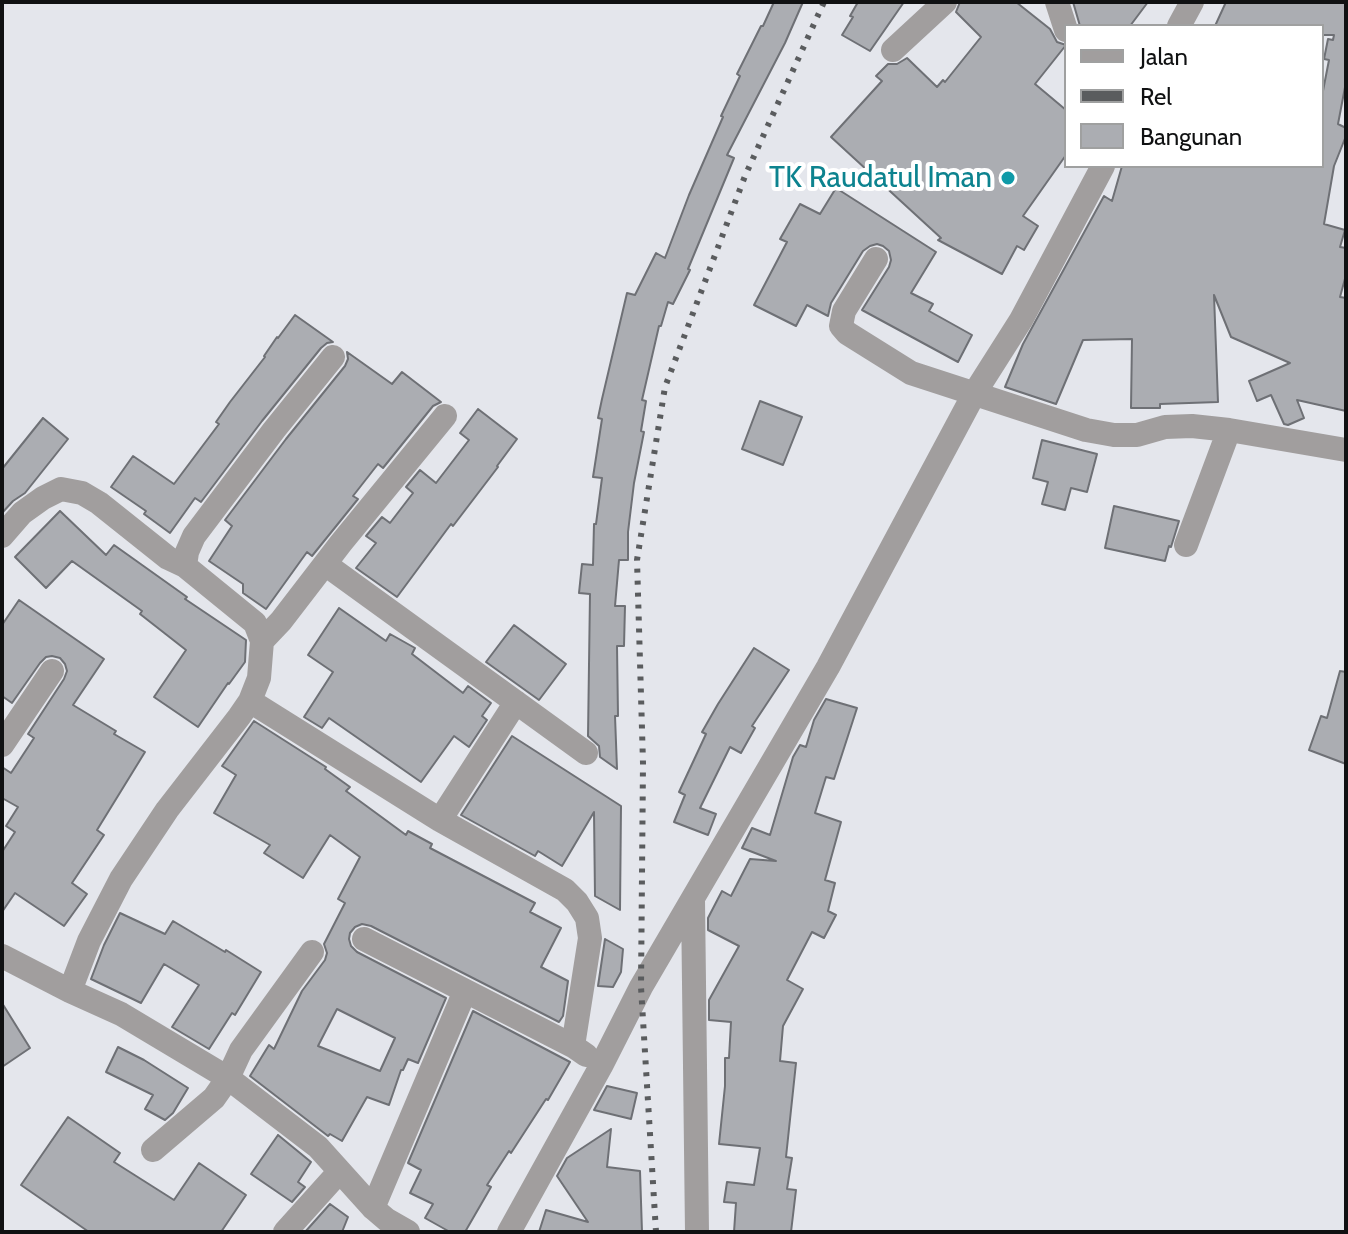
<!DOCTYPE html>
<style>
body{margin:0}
#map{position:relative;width:1348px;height:1234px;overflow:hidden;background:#e4e6ec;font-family:Cabin,sans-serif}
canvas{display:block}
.frame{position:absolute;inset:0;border:4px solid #101112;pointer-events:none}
.legend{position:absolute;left:1064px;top:24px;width:260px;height:144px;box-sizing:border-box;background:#fff;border:2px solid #9fa0a0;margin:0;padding:10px 14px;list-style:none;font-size:24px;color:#101112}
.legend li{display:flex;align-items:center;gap:16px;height:40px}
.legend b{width:40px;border:2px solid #9fa0a0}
</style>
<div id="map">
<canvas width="1348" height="1234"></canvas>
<div class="frame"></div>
<ul class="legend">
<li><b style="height:10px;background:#a19e9e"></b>Jalan</li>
<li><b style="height:10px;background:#5a5c5e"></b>Rel</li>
<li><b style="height:22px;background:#abadb2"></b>Bangunan</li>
</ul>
</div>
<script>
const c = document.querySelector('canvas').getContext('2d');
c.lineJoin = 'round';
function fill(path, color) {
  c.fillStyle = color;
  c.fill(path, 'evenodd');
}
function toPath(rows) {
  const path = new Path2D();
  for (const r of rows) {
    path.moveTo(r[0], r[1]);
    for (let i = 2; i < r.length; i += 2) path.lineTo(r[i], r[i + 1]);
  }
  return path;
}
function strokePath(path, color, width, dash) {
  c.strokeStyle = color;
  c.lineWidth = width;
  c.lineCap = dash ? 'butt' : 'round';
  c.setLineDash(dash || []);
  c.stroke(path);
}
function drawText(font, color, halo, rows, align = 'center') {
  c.font = font + ' Cabin,sans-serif';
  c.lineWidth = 8;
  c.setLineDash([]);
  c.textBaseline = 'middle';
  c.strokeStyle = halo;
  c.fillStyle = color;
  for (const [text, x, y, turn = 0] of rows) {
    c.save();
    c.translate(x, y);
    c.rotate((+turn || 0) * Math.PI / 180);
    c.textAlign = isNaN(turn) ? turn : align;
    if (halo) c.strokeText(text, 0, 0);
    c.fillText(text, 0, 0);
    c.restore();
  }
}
const building = toPath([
 [774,2,803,2,785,43,727,155,734,158,688,269,690,270,673,304,668,302,661,326,659,326,642,400,646,401,641,431,644,432,634,483,628,532,628,560,619,560,615,606,625,606,624,646,617,646,618,716,615,716,617,769,600,757,599,746,588,736,590,594,579,593,582,564,593,565,594,524,596,524,602,478,593,477,602,419,598,418,602,399,627,293,635,295,656,253,665,258,689,195,723,117,721,116,740,76,737,74,761,26,763,26,774,2],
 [858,2,904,2,870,51,842,35,853,17,850,16,858,2],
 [960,2,1016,2,1050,29,1057,42,1066,45,1035,84,1066,110,1066,155,1023,216,1038,226,1024,250,1017,246,1002,274,938,240,941,238,831,137,882,81,876,76,888,64,897,64,907,58,937,87,943,80,945,82,981,37,956,12,960,2],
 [1073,2,1148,2,1130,26,1080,26,1073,2],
 [1226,2,1345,2,1346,82,1338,124,1346,128,1346,136,1334,166,1324,224,1345,230,1340,247,1346,248,1346,275,1340,297,1346,298,1346,411,1297,400,1304,418,1288,425,1284,424,1271,395,1257,401,1249,381,1290,363,1231,337,1214,295,1218,402,1160,404,1160,408,1131,408,1132,339,1083,340,1056,404,1005,387,1023,344,1104,196,1112,201,1122,166,1322,166,1322,96,1329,60,1324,59,1328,39,1333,40,1334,35,1322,35,1322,26,1215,26,1226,2],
 [836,188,936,252,911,293,933,304,929,311,972,335,958,362,862,310,889,267,891,260,889,251,883,246,877,244,870,246,863,251,831,303,828,316,807,305,796,326,754,305,787,242,780,239,800,204,820,214,836,188],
 [295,315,333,342,327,343,321,348,262,421,201,502,195,498,170,533,144,514,146,511,111,487,133,456,174,484,219,424,216,422,230,402,265,357,264,356,277,337,278,338,295,315],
 [347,352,392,384,402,372,441,402,433,406,383,468,378,464,353,496,358,499,312,556,307,552,266,609,243,593,243,584,209,561,232,526,225,520,286,439,345,366,348,359,347,352],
 [760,401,802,417,783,465,742,449,760,401],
 [478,409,517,439,497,466,498,467,453,526,451,524,397,597,356,568,376,543,366,536,382,517,390,523,413,493,406,487,420,470,436,483,469,440,460,433,478,409],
 [43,418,68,439,25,493,13,501,2,513,2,469,43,418],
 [1042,440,1097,454,1087,492,1071,488,1065,510,1042,504,1048,482,1033,478,1042,440],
 [1114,506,1179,521,1171,547,1169,546,1165,561,1105,548,1114,506],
 [60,511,106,555,114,545,187,597,185,599,246,640,245,662,229,684,228,683,198,727,154,697,186,650,140,614,142,611,72,561,46,588,15,557,60,511],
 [19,600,104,659,73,705,116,731,114,734,145,752,97,830,104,835,72,883,87,894,64,926,15,893,2,912,2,852,15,832,6,826,18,807,2,798,2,767,11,773,34,738,28,734,64,679,67,671,65,664,60,658,52,656,46,657,40,663,12,703,2,696,2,625,19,600],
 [339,608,386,641,390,634,415,648,412,654,463,693,468,686,491,703,482,716,487,720,469,747,454,736,421,782,329,718,322,728,304,717,333,672,308,655,339,608],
 [514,625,566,664,539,700,486,662,514,625],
 [754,648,789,670,752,726,755,728,741,753,730,747,700,808,716,814,708,835,674,822,685,795,679,792,706,734,702,732,718,704,754,648],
 [1340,671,1346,672,1346,764,1309,750,1321,716,1327,718,1340,671],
 [826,699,857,708,834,779,826,777,815,813,841,822,825,880,835,883,828,911,836,915,824,938,812,932,787,980,803,989,783,1026,780,1061,796,1063,786,1157,792,1158,787,1189,796,1190,791,1232,734,1232,736,1203,724,1202,727,1182,754,1185,760,1148,719,1144,725,1086,725,1058,729,1058,731,1022,709,1020,709,1000,739,946,708,930,708,918,722,891,731,896,750,859,776,861,742,848,752,828,770,835,793,757,800,745,806,747,814,720,826,699],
 [254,721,326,767,325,769,350,787,346,791,406,835,408,831,432,844,430,848,535,903,530,912,561,928,541,967,568,981,563,1016,559,1022,371,926,362,924,355,927,350,933,349,939,351,946,357,952,446,998,418,1063,408,1059,403,1070,401,1070,389,1105,367,1097,342,1141,330,1134,328,1136,250,1076,269,1045,274,1049,302,991,325,960,327,953,324,944,345,903,338,899,360,857,330,835,303,878,264,853,270,845,214,813,236,775,222,766,254,721],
 [337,1009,395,1038,380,1071,318,1046,337,1009],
 [512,736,621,806,620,910,595,896,594,812,562,866,538,851,535,856,461,815,512,736],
 [120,913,165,934,173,921,225,952,226,950,261,972,235,1015,232,1013,209,1049,172,1027,199,985,164,964,141,1003,91,979,104,945,120,913],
 [605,939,623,949,621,972,613,987,598,986,605,939],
 [2,1003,30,1048,2,1067,2,1003],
 [473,1011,570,1062,548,1100,546,1099,511,1153,509,1151,487,1185,491,1187,465,1232,450,1232,425,1218,433,1204,410,1193,421,1170,408,1163,473,1011],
 [118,1047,144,1060,188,1088,173,1113,165,1120,145,1109,153,1095,106,1072,118,1047],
 [607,1086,637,1093,631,1119,594,1110,607,1086],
 [68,1117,120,1153,114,1162,174,1200,199,1163,246,1195,221,1232,89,1232,21,1185,68,1117],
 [611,1129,607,1167,640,1171,642,1232,539,1232,546,1210,588,1222,557,1176,567,1158,611,1129],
 [278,1135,311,1162,298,1182,305,1187,292,1202,251,1174,278,1135],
 [330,1204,348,1217,342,1232,305,1232,330,1204]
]);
const minor = toPath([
 [1057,2,1066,30],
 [1179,26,1192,2],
 [893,50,945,2],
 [876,259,844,311,841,326,847,333,911,373,1086,430,1114,435,1137,435,1165,427,1192,426,1229,430,1346,450],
 [2,536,22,513,43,498,61,489,82,493,99,503,168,558,185,566],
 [1186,545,1229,430],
 [325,564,586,753],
 [262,641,281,621,341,543,445,416],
 [250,701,440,820,565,890,577,902,587,918,590,938,573,1046],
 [2,745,52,671],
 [440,820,516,702],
 [693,900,697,1232],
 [364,939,573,1046,586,1055],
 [2,956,70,991,121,1014,228,1078,318,1147,373,1208,387,1220,408,1232],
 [70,991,89,941,121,879,167,810,239,717,250,701,259,678,262,641,255,623,185,566,187,552,194,536,274,430,333,357],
 [153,1150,214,1098,228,1078,241,1050,312,952],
 [373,1208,465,991],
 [285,1232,339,1172],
 [509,1232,601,1066,641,987,828,667,974,394,1021,320,1103,166]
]);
const rail = toPath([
 [656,1232,641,987,643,763,637,560,665,387,745,176,824,2]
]);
const markers = [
 [1008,178,8,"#0f9aa8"]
];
const cultureNames = [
 ["TK Raudatul Iman",992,178]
];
fill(building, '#abadb2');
strokePath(building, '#6e7075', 2);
strokePath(minor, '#a19e9e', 24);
strokePath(rail, '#5a5c5e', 6, [4, 8]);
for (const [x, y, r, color] of markers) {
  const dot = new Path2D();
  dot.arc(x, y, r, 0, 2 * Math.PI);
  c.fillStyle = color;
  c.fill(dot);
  strokePath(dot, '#fff', 3);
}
drawText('30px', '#0d838f', '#fff', cultureNames, 'right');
</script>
